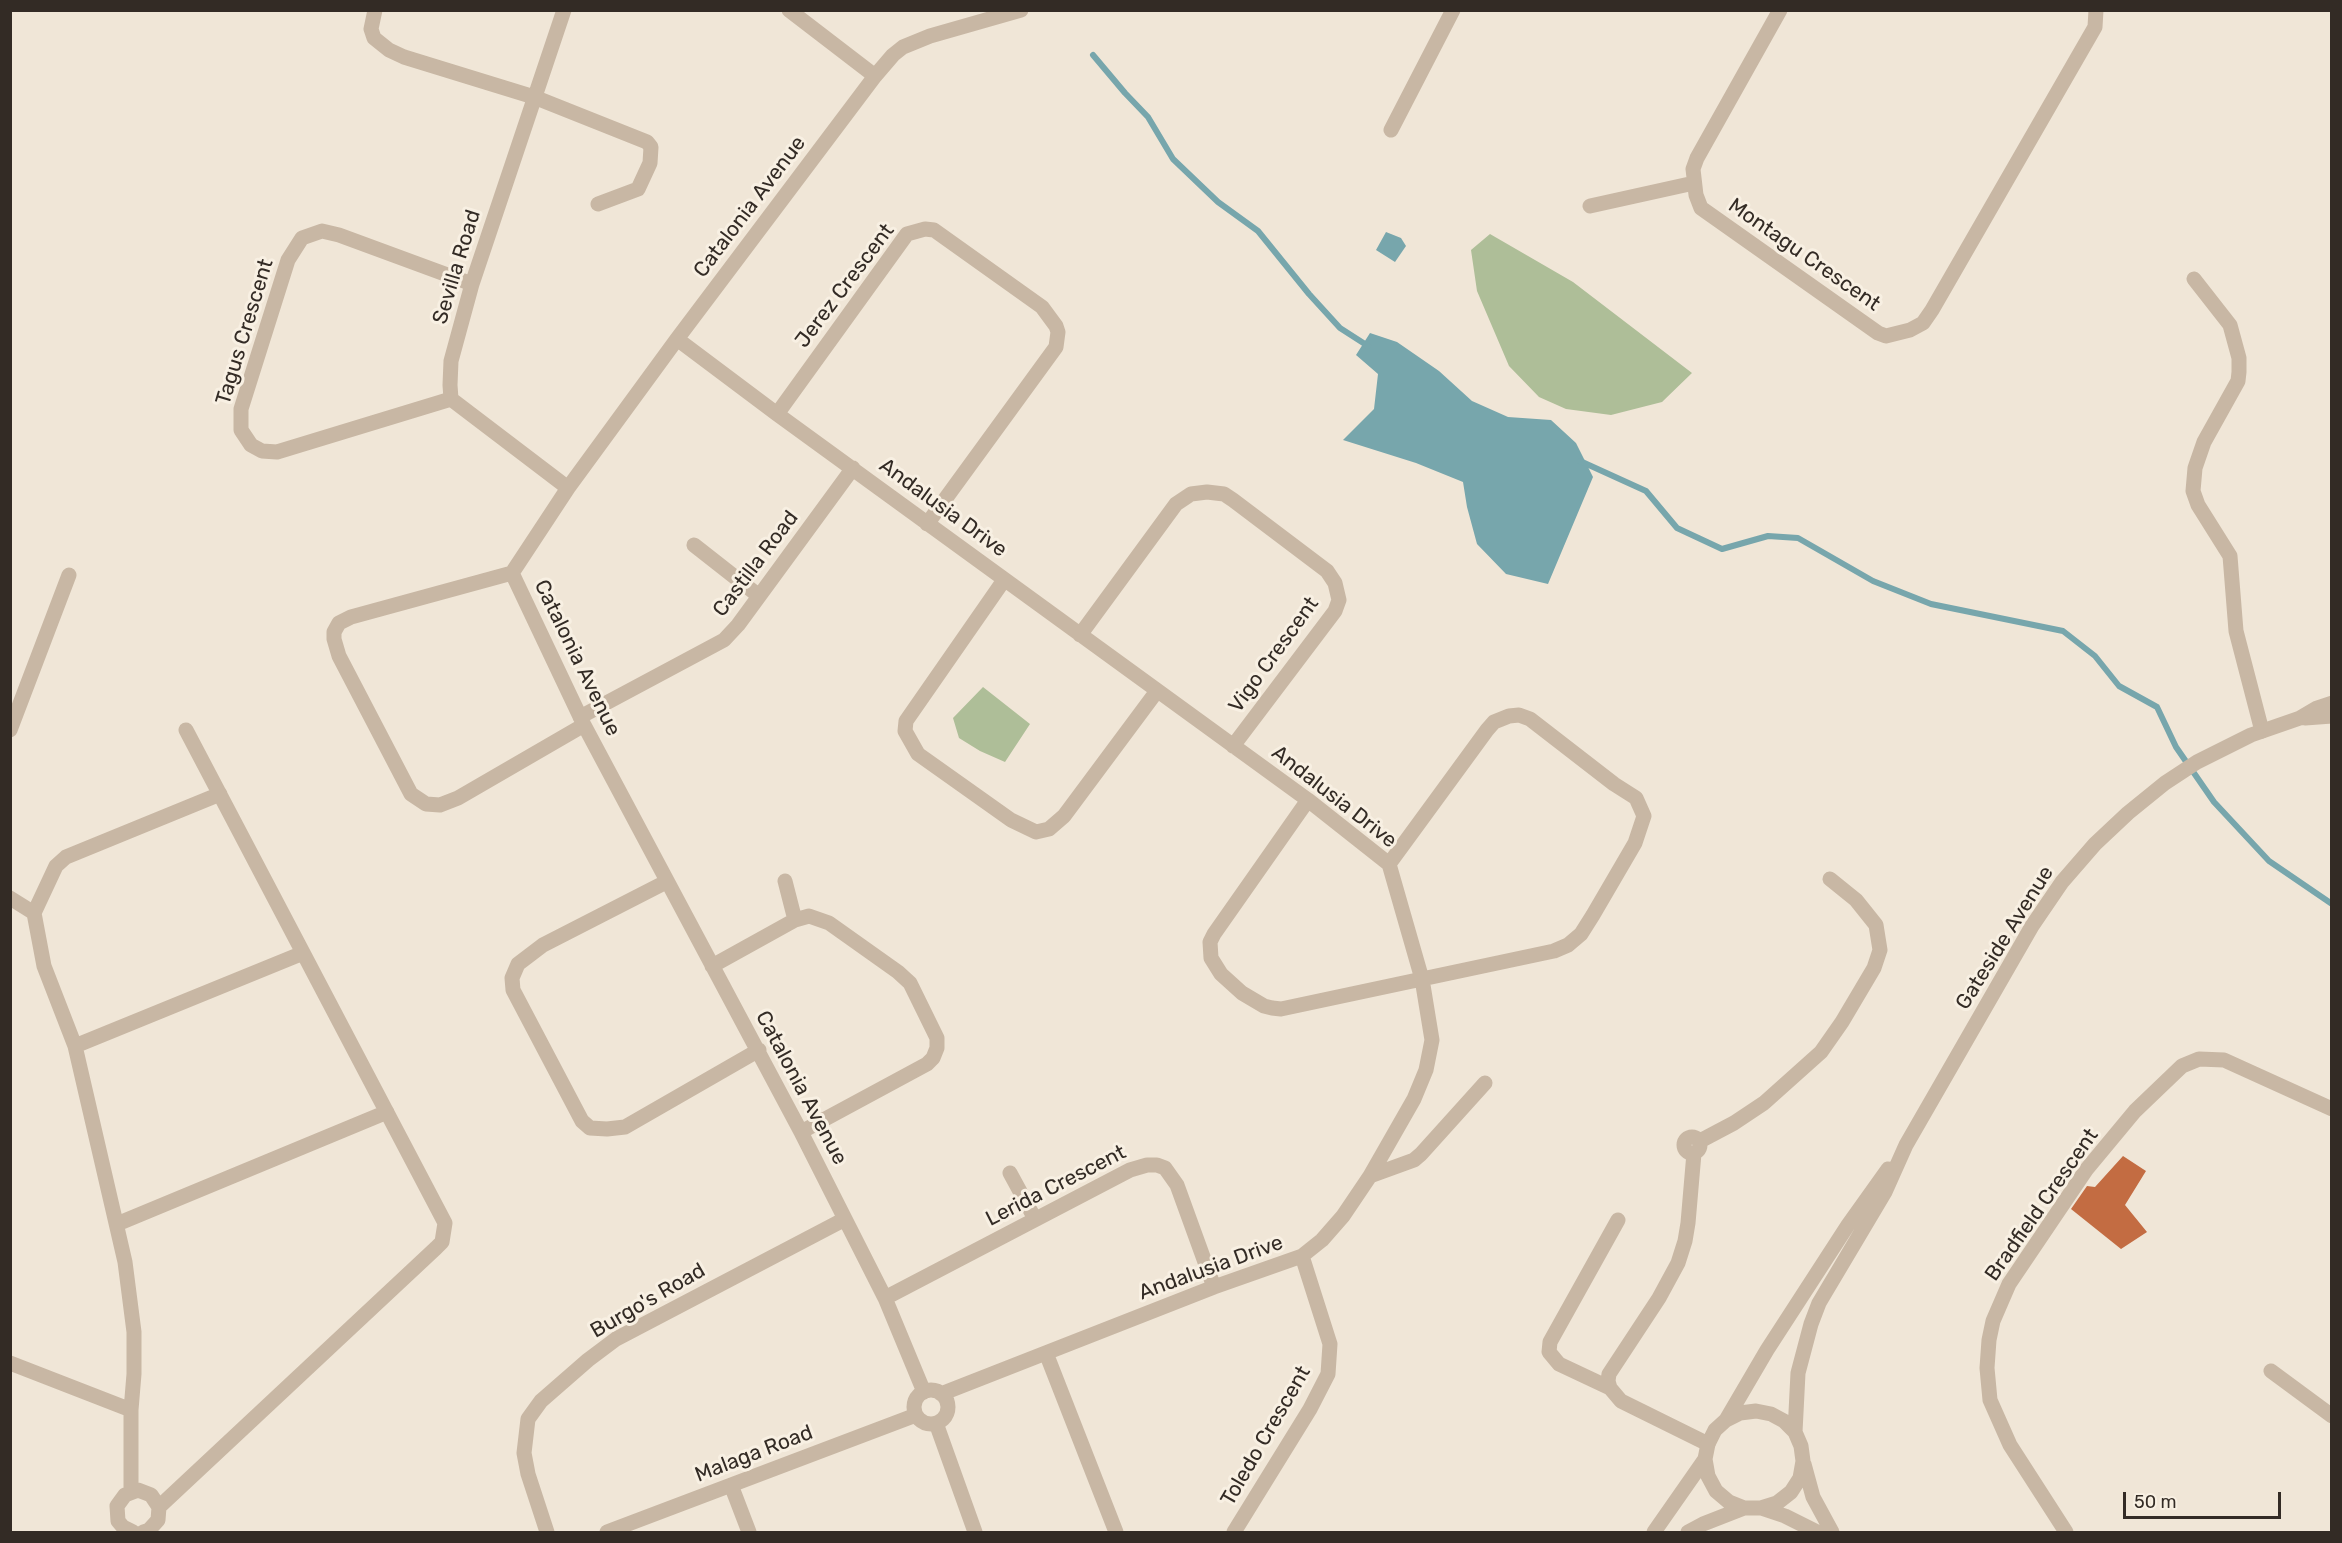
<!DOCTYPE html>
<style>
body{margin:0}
#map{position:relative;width:2342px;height:1543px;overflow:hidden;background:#f0e6d7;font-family:Rubik,sans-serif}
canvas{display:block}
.frame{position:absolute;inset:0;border:12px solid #332b25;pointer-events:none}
.scale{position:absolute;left:2123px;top:1492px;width:158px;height:27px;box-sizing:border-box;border:3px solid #332b25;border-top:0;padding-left:8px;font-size:18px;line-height:21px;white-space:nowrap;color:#332b25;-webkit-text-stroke:4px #f8f0e3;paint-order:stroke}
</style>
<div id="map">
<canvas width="2342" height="1543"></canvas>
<div class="frame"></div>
<div class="scale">50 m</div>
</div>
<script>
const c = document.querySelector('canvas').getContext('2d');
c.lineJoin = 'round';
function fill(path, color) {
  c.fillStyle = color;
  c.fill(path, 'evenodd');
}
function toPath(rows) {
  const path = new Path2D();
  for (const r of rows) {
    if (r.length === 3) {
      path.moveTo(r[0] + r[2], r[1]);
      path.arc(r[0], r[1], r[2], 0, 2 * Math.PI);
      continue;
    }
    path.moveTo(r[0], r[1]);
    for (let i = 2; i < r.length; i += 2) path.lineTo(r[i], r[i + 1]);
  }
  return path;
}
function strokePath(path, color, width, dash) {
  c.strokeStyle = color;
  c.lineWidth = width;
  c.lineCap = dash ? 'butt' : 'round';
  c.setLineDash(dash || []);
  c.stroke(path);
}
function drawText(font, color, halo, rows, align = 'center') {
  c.font = font + ' Rubik,sans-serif';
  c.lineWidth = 6;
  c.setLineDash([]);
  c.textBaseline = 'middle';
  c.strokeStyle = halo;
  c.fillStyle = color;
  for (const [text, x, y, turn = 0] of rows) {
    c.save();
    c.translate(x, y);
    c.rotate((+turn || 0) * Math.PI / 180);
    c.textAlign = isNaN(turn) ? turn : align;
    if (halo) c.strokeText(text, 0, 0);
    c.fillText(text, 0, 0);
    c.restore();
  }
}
const green = toPath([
 [1490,234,1573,282,1692,373,1662,402,1611,415,1566,409,1539,397,1509,366,1477,291,1471,250],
 [983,687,1030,724,1005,762,980,751,959,738,953,718]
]);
const water = toPath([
 [1386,232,1401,238,1406,246,1395,262,1376,250],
 [1370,333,1397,342,1439,371,1472,401,1508,417,1551,420,1576,443,1593,477,1548,584,1506,574,1477,544,1467,507,1463,482,1416,463,1343,440,1374,409,1378,374,1356,355]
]);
const stream = toPath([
 [1093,55,1125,93,1148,117,1173,159,1218,202,1258,231,1309,294,1340,328,1368,346],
 [1580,461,1646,491,1677,528,1722,549,1768,536,1798,538,1873,581,1931,604,2063,631,2095,656,2119,686,2157,707,2176,747,2214,802,2269,861,2332,904]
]);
const building = toPath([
 [2123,1156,2146,1171,2125,1205,2147,1232,2121,1249,2071,1209,2087,1186,2095,1187]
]);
const minor = toPath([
 [375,10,371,29,374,38,389,50,404,57,534,97,647,142,651,147,650,163,638,189,598,204],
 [564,10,472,284,451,361,450,385,451,399,568,488],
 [789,10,875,76],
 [1780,10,1697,158,1693,169,1696,195,1701,208,1878,333,1886,336,1910,330,1923,323,1932,310,2095,27,2096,10],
 [1391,130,1453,10],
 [1590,206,1694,183],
 [2194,279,2230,325,2239,358,2239,372,2238,381,2204,442,2195,468,2193,491,2198,505,2230,556,2236,631,2262,731],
 [677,339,777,414,1308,800,1389,864,1422,979,1432,1040,1426,1070,1414,1099,1370,1176,1343,1216,1322,1240,1302,1256,1214,1287,941,1394],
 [451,399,277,452,262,451,251,445,241,430,241,409,288,260,302,238,322,231,339,235,472,284],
 [777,414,907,234,925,229,934,230,1042,307,1056,326,1058,332,1056,347,927,524],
 [694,545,759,596],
 [512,573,584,725,801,1132,885,1298,924,1392],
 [512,573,568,488,677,339,875,76,893,55,903,47,930,36,1021,10],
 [512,573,351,617,339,623,334,632,334,639,339,656,411,794,426,804,440,805,458,798,584,725],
 [1004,580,906,721,905,731,918,754,1011,820,1036,832,1049,829,1064,816,1157,691],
 [1080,635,1176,504,1191,494,1207,492,1224,494,1233,500,1327,571,1335,583,1339,600,1335,611,1233,746],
 [580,717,724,640,738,625,853,468],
 [10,730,69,575],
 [1308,800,1214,934,1210,942,1211,958,1221,974,1242,993,1264,1006,1272,1008,1281,1009,1422,979,1554,951,1568,945,1581,934,1593,915,1635,843,1644,816,1636,798,1614,784,1530,719,1519,715,1509,716,1494,722,1487,730,1389,864],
 [785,881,795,920],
 [666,882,543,945,518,964,512,978,513,990,582,1121,590,1128,607,1129,625,1127,759,1050],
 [10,898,34,913],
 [712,966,795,920,809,916,829,923,898,972,910,983,937,1038,937,1048,933,1058,927,1064,801,1132],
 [75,1046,303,953],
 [1692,1145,8],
 [1700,1141,1734,1123,1764,1103,1821,1052,1842,1022,1874,968,1880,950,1876,925,1856,900,1830,879],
 [1694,1153,1688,1223,1685,1241,1678,1263,1659,1298,1609,1374,1608,1381,1610,1388,1621,1401,1708,1444],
 [1010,1173,1035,1219],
 [1370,1176,1414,1160,1421,1154,1485,1083],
 [117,1224,387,1112],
 [885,1298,1130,1170,1147,1165,1157,1165,1165,1168,1177,1185,1214,1287],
 [1046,1353,1116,1532],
 [10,1363,131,1410],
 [2271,1371,2332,1416],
 [1610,1388,1559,1364,1549,1352,1550,1342,1618,1220],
 [931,1407,17],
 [936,1423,975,1532],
 [731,1485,749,1532],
 [131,1492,131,1410,134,1374,134,1332,125,1262,75,1046,44,966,34,913,56,866,66,857,220,794],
 [159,1507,436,1248,442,1242,445,1223,186,730],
 [133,1532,123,1527,118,1521,117,1506,125,1495,138,1490,151,1495,159,1507,158,1520,149,1530,143,1532],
 [547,1532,528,1474,524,1453,528,1419,541,1401,588,1360,616,1339,845,1219],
 [607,1532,916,1415],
 [1234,1532,1310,1409,1328,1374,1330,1344,1302,1256],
 [2066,1532,2010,1445,1990,1400,1987,1368,1989,1340,1993,1321,2009,1284,2086,1170,2135,1111,2182,1066,2199,1059,2224,1060,2332,1109]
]);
const tertiary = toPath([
 [2305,718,2332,716],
 [1726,1420,1767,1350,1848,1225,1888,1169],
 [1795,1432,1798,1373,1811,1324,1819,1303,1885,1192,1906,1145,2032,926,2062,882,2095,844,2128,813,2165,783,2197,762,2251,735,2300,718,2317,708,2332,703],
 [1804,1464,1813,1497,1832,1532],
 [1761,1508,1785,1516,1817,1532],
 [1654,1532,1705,1459,1708,1444,1715,1430,1726,1420,1740,1413,1756,1411,1771,1414,1784,1421,1795,1432,1801,1446,1803,1461,1800,1478,1791,1492,1777,1503,1761,1508,1744,1508,1729,1502,1716,1491,1708,1476,1705,1459],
 [1688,1532,1703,1524,1744,1508]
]);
const streetNames = [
 ["Catalonia Avenue",750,207,-53],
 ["Montagu Crescent",1804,255,35],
 ["Sevilla Road",457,267,-73],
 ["Jerez Crescent",845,286,-53],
 ["Tagus Crescent",245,332,-73],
 ["Andalusia Drive",943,508,36],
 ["Castilla Road",756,564,-53],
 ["Vigo Crescent",1274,655,-54],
 ["Catalonia Avenue",577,658,64],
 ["Andalusia Drive",1334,797,38],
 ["Gateside Avenue",2005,938,-58],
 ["Catalonia Avenue",801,1088,62],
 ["Lerida Crescent",1056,1186,-27],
 ["Bradfield Crescent",2042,1205,-55],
 ["Andalusia Drive",1211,1268,-20],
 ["Burgo's Road",648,1301,-30],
 ["Toledo Crescent",1266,1436,-60],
 ["Malaga Road",754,1454,-21]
];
fill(green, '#aebe98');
fill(water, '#77a6ac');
strokePath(stream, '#77a6ac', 6);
fill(building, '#c36c42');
strokePath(minor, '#c8b7a4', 15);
strokePath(tertiary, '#c8b7a4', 15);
drawText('21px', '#332b25', '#f8f0e3', streetNames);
</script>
